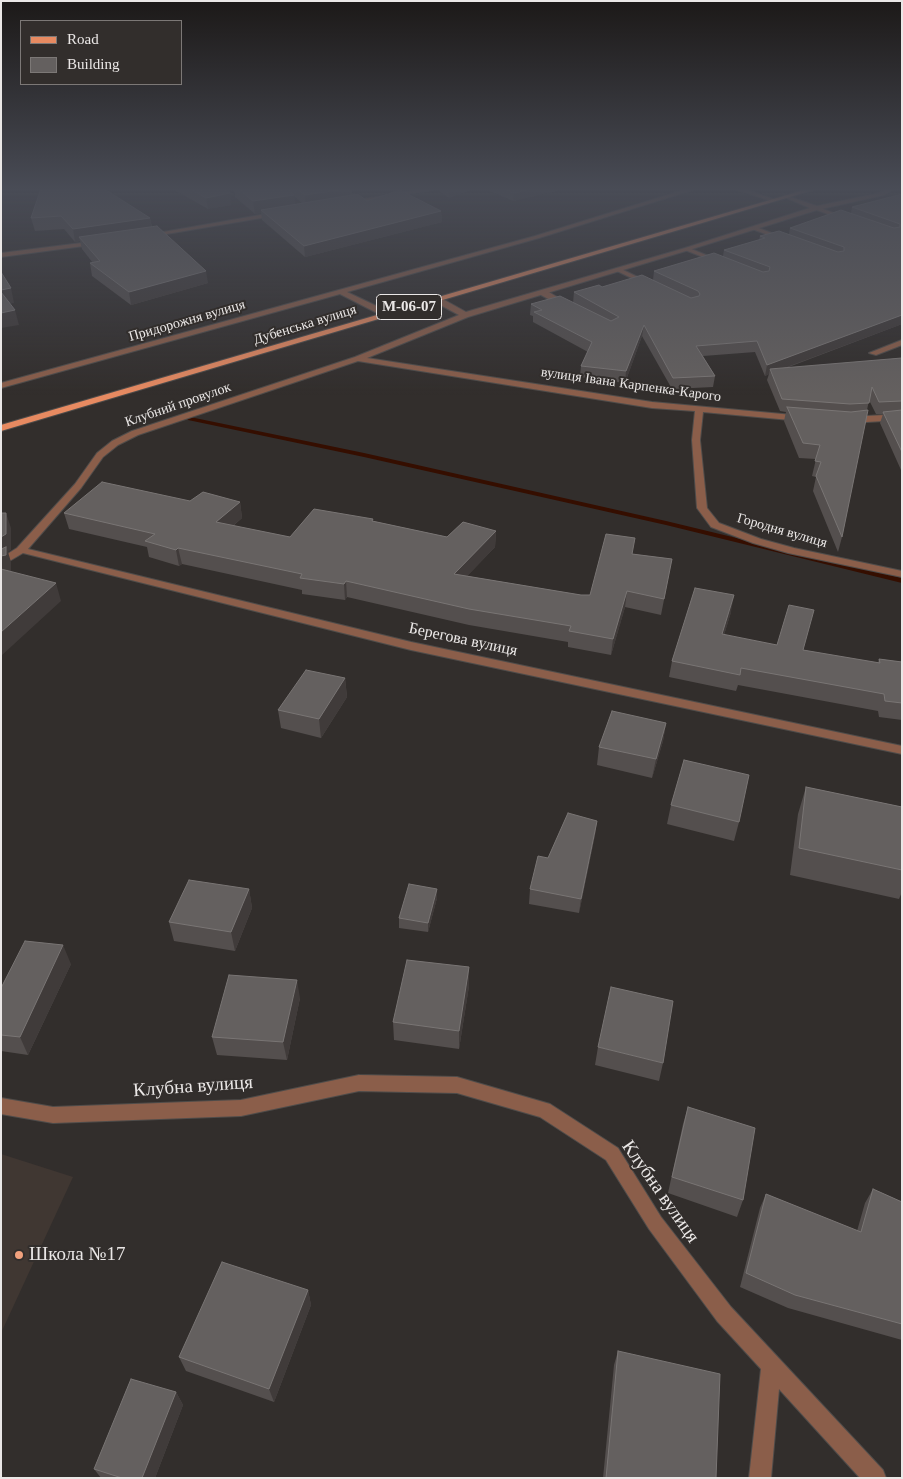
<!DOCTYPE html>
<meta charset="utf-8">
<style>
body{margin:0}
#map{position:relative;width:903px;height:1479px;overflow:hidden;background:#322e2c;font-family:"Times New Roman",serif}
canvas{display:block}
.frame{position:absolute;inset:0;border:2px solid #eae7e6;pointer-events:none}
.legend{position:absolute;left:20px;top:20px;width:162px;height:65px;box-sizing:border-box;background:#322e2c;border:1px solid #7c7876;margin:0;padding:6px 9px;list-style:none;font-size:15px;color:#eae7e6}
.legend li{display:flex;align-items:center;gap:10px;height:25px}
.legend b{width:25px;border:1px solid #7c7876}
</style>
<div id="map">
<canvas width="903" height="1479"></canvas>
<div class="frame"></div>
<ul class="legend">
<li><b style="height:6px;background:#e78a61"></b>Road</li>
<li><b style="height:14px;background:#64605f"></b>Building</li>
</ul>
</div>
<script>
const c = document.querySelector('canvas').getContext('2d');
c.lineJoin = 'round';
function fill(path, color) {
  c.fillStyle = color;
  c.fill(path, 'evenodd');
}
function toPath(rows) {
  const path = new Path2D();
  for (const r of rows) {
    path.moveTo(r[0], r[1]);
    for (let i = 2; i < r.length; i += 2) path.lineTo(r[i], r[i + 1]);
  }
  return path;
}
function strokePath(path, color, width, dash) {
  c.strokeStyle = color;
  c.lineWidth = width;
  c.lineCap = dash ? 'butt' : 'round';
  c.setLineDash(dash || []);
  c.stroke(path);
}
function drawText(font, color, halo, rows, align = 'center') {
  c.font = font + ' "Times New Roman",serif';
  c.lineWidth = 4;
  c.setLineDash([]);
  c.textBaseline = 'middle';
  c.strokeStyle = halo;
  c.fillStyle = color;
  for (const [text, x, y, turn = 0] of rows) {
    c.save();
    c.translate(x, y);
    c.rotate((+turn || 0) * Math.PI / 180);
    c.textAlign = isNaN(turn) ? turn : align;
    if (halo) c.strokeText(text, 0, 0);
    c.fillText(text, 0, 0);
    c.restore();
  }
}
const built = toPath([
 [1,1154,73,1177,1,1333]
]);
const stream = toPath([
 [190,417,364,453,666,521,902,578,902,583,666,525,364,457,188,420,187,419,190,417]
]);
const lane = toPath([
 [814,207,818,207,849,219,844,220,814,209,814,207],
 [752,227,756,227,787,239,782,240,752,229,752,227],
 [685,248,689,248,723,262,718,263,685,250,685,248],
 [619,268,650,283,652,284,646,285,617,271,617,269,619,268],
 [541,291,547,291,572,306,565,308,541,295,541,291]
]);
const street = toPath([
 [430,188,443,188,349,204,346,202,430,188],
 [690,188,699,188,539,238,347,292,389,312,389,316,383,316,340,294,1,388,1,383,535,236,690,188],
 [732,188,741,188,776,200,771,201,732,188],
 [888,188,895,188,884,195,817,210,689,250,468,317,367,358,652,402,804,416,805,418,801,421,703,412,700,440,707,508,719,523,761,539,794,548,902,571,902,577,788,553,753,543,711,527,697,508,692,440,695,411,652,408,358,361,138,435,118,445,103,457,81,488,28,549,411,642,902,746,902,754,411,650,23,553,1,566,1,558,17,548,75,484,97,453,112,441,132,431,355,357,459,315,433,301,433,297,439,297,466,312,685,248,810,208,784,197,784,195,817,206,880,193,888,188],
 [277,212,279,215,149,237,146,235,277,212],
 [97,241,100,243,99,244,1,257,1,253,97,241],
 [902,340,902,345,876,355,869,353,902,340],
 [902,414,902,420,849,423,845,420,849,417,902,414],
 [359,1075,457,1077,550,1104,618,1148,661,1217,731,1307,883,1470,886,1478,860,1478,779,1389,771,1478,749,1478,761,1369,717,1321,649,1229,606,1160,540,1117,457,1093,359,1091,241,1116,53,1123,1,1114,1,1098,53,1107,241,1100,359,1075]
]);
const primary = toPath([
 [811,188,820,188,1,431,1,425,811,188]
]);
const wall = toPath([
 [41,188,150,218,152,227,208,283,131,305,92,276,90,263,93,263,82,249,80,241,75,242,64,229,35,231,31,218],
 [171,188,227,188,231,205,208,209],
 [234,188,351,188,352,195,367,201,441,211,442,222,305,257,262,220,261,213,255,214,235,197],
 [294,196,302,203,295,204],
 [439,188,476,188,449,198,439,191],
 [483,188,569,188,513,201],
 [902,194,902,324,786,368,902,358,902,470,901,470,880,423,883,414,876,414,869,400,842,537,838,552,813,491,816,477,812,476,816,459,799,458,784,421,786,412,780,411,767,380,769,374,765,376,755,352,703,356,715,376,713,387,672,389,642,336,625,383,580,377,581,366,588,352,533,322,533,316,530,315,531,304,573,303,574,292,602,287,653,280,654,271,723,256,724,250,759,240,760,236,789,234,790,228,851,213,852,207],
 [240,502,242,518,233,526,290,537,373,521,447,537,496,531,495,547,467,576,581,595,590,595,633,554,672,559,661,615,625,607,611,655,568,647,568,642,469,625,347,597,345,600,302,594,302,590,182,564,179,566,149,557,147,547,69,529,64,513],
 [731,612,724,635,803,650,878,663,879,659,902,662,902,720,879,717,878,711,738,685,736,691,669,677,672,661],
 [345,678,347,697,321,738,281,728,278,710],
 [666,723,663,741,652,778,597,765,599,747],
 [806,787,902,807,902,892,899,899,790,875,798,814],
 [671,805,739,822,734,841,667,824],
 [597,821,595,835,579,913,529,904,530,889,548,858],
 [249,889,252,908,235,951,174,941,169,922],
 [437,898,428,932,399,928,399,918],
 [71,964,28,1055,1,1051,1,988],
 [469,967,469,986,459,1049,394,1040,393,1022],
 [300,998,287,1060,217,1055,212,1037],
 [598,1047,663,1063,659,1081,595,1065],
 [688,1107,743,1200,737,1217,668,1193,683,1124],
 [873,1189,902,1202,902,1340,788,1308,740,1287,760,1208,766,1194,857,1231,865,1203],
 [308,1290,311,1305,274,1402,186,1371,179,1357],
 [618,1351,716,1478,603,1478,614,1365],
 [176,1392,183,1405,155,1478,101,1478,94,1469]
]);
const shadedWall = toPath([
 [352,188,352,199,306,206,305,195],
 [454,188,476,188,449,198,449,190],
 [535,188,569,188,513,201,514,193],
 [230,193,231,205,208,209,206,198],
 [294,195,295,208,261,210,261,213,255,214,253,201],
 [441,211,442,222,305,257,304,246],
 [150,218,152,231,79,237,80,241,75,242,73,229],
 [206,271,208,283,131,305,129,292],
 [11,288,14,303,4,305,1,294,1,290],
 [15,310,19,325,1,328,1,313],
 [902,315,902,324,771,373,770,369,769,374,765,376,767,365],
 [644,325,642,336,625,383,626,371],
 [240,502,242,518,218,538,216,522],
 [6,513,11,528,11,550,8,552,11,562,11,571,1,573,1,537],
 [496,531,495,547,454,590,454,574],
 [178,548,182,564,179,566,176,550],
 [346,581,347,597,345,600,344,584],
 [56,583,61,601,1,656,1,632],
 [627,591,625,607,611,655,613,639],
 [734,595,731,612,719,651,722,634],
 [345,678,347,697,321,738,319,719],
 [666,723,663,741,652,778,656,759],
 [597,821,595,835,579,913,581,899],
 [249,889,252,908,235,951,231,932],
 [437,889,437,898,428,932,428,923],
 [63,945,71,964,28,1055,20,1037],
 [469,967,469,986,459,1049,459,1031],
 [297,980,300,998,287,1060,283,1042],
 [308,1290,311,1305,274,1402,269,1389],
 [176,1392,183,1405,155,1478,142,1478]
]);
const building = toPath([
 [41,188,103,188,150,218,73,229,61,216,31,218,41,188],
 [189,188,227,188,230,193,206,198,189,188],
 [237,188,286,188,294,195,253,201,237,188],
 [296,188,352,188,305,195,296,188],
 [446,188,454,188,449,190,446,188],
 [502,188,535,188,514,193,502,188],
 [400,190,441,211,304,246,261,210,358,194,367,201,400,190],
 [902,194,902,315,767,365,757,341,696,346,715,376,673,378,644,325,626,371,581,366,592,342,534,312,542,310,531,304,560,296,611,321,619,317,574,292,599,285,602,287,642,275,691,298,699,296,700,294,698,291,654,271,714,253,763,272,769,271,770,267,724,250,765,238,760,236,779,231,838,252,844,251,844,247,790,228,841,210,894,228,900,227,900,224,852,207,902,194],
 [157,226,206,271,129,292,90,263,100,261,79,237,157,226],
 [1,272,11,288,1,290,1,272],
 [1,292,15,310,1,313,1,292],
 [902,358,902,401,879,402,872,387,869,403,850,404,782,399,770,369,902,358],
 [787,407,851,412,868,410,842,537,816,476,821,462,815,461,820,445,803,443,787,407],
 [902,410,902,452,883,412,902,410],
 [102,482,190,501,203,492,240,502,216,522,290,537,314,509,373,519,372,521,447,537,463,522,496,531,454,574,581,595,590,595,606,534,635,538,632,554,672,559,664,599,627,591,613,639,569,631,571,626,469,609,346,581,344,584,300,578,302,574,178,548,176,550,145,541,155,534,64,513,102,482],
 [1,513,6,513,6,534,1,537,1,513],
 [6,547,6,555,1,556,1,549,6,547],
 [1,569,56,583,1,632,1,569],
 [695,588,734,595,722,634,777,645,789,605,814,610,803,650,880,663,879,659,902,662,902,703,885,701,884,694,741,668,740,675,672,661,695,588],
 [306,670,345,678,319,719,278,710,306,670],
 [612,711,666,723,656,759,599,747,612,711],
 [684,760,749,775,739,822,671,805,684,760],
 [806,787,902,807,902,870,799,848,806,787],
 [568,813,597,821,581,899,530,889,538,856,548,858,568,813],
 [189,880,249,889,231,932,169,922,189,880],
 [409,884,437,889,428,923,399,918,409,884],
 [25,941,63,945,20,1037,1,1035,1,988,25,941],
 [407,960,469,967,459,1031,393,1022,407,960],
 [229,975,297,980,283,1042,212,1037,229,975],
 [611,987,673,1001,663,1063,598,1047,611,987],
 [688,1107,755,1128,743,1200,672,1177,688,1107],
 [873,1189,902,1202,902,1324,795,1295,746,1273,766,1194,861,1232,873,1189],
 [222,1262,308,1290,269,1389,179,1357,222,1262],
 [618,1351,720,1374,716,1478,606,1478,618,1351],
 [131,1379,176,1392,142,1478,122,1478,94,1469,131,1379]
]);
const markers = [
 [19,1255,5,"#f1a17d"]
];
const farStreetnames = [
 ["Придорожня вулиця",187,321,-16],
 ["Дубенська вулиця",305,325,-17],
 ["вулиця Івана Карпенка-Карого",631,385,8],
 ["Клубний провулок",178,405,-19],
 ["Городня вулиця",782,531,16]
];
const shields = [
 [409,307,65]
];
const shieldNames = [
 ["М-06-07",409,307]
];
const streetNames = [
 ["Берегова вулиця",463,640,12]
];
const nearStreetnames = [
 ["Клубна вулиця",193,1087,-4],
 ["Клубна вулиця",660,1192,55]
];
const nearPoinames = [
 ["Школа №17",29,1255]
];
fill(built, '#403732');
fill(stream, '#350e00');
strokePath(lane, '#4f4c4a', 2);
strokePath(street, '#4f4c4a', 2);
strokePath(primary, '#4f4c4a', 2);
fill(lane, '#8b5e4a');
fill(street, '#8b5e4a');
fill(primary, '#e78a61');
fill(wall, '#544f4e');
fill(shadedWall, '#403b3a');
fill(building, '#64605f');
strokePath(building, '#797574', 1);
const sky = c.createLinearGradient(0, 0, 0, 395);
sky.addColorStop(0, '#1c1918');
sky.addColorStop(0.48, '#494c56');
sky.addColorStop(1, '#494c5600');
c.fillStyle = sky;
c.fillRect(0, 0, 903, 395);
for (const [x, y, r, color] of markers) {
  const dot = new Path2D();
  dot.arc(x, y, r, 0, 2 * Math.PI);
  c.fillStyle = color;
  c.fill(dot);
  strokePath(dot, '#322e2c', 2);
}
drawText('14px', '#eae7e6', '#322e2c', farStreetnames);
for (const [x, y, w] of shields) {
  const box = new Path2D();
  box.roundRect(x - w / 2, y - 12.5, w, 25, 4);
  c.fillStyle = '#322e2c';
  c.fill(box);
  strokePath(box, '#eae7e6', 1);
}
drawText('bold 15px', '#eae7e6', null, shieldNames);
drawText('16px', '#eae7e6', '#322e2c', streetNames);
drawText('19px', '#eae7e6', '#322e2c', nearStreetnames);
drawText('19px', '#eae7e6', '#322e2c', nearPoinames, 'left');
</script>
